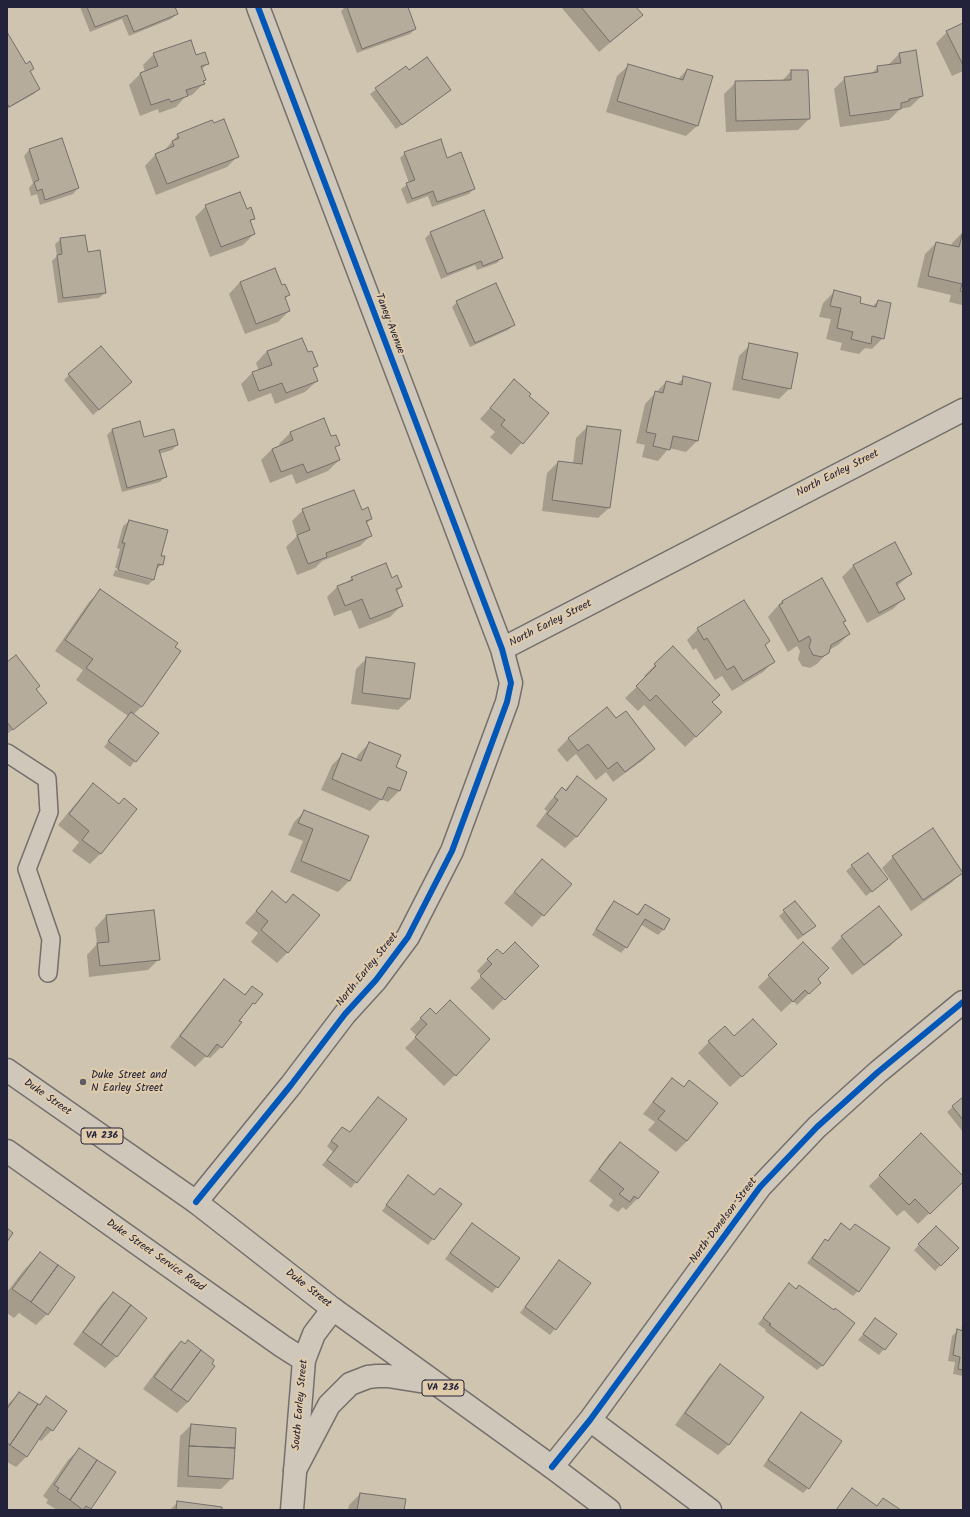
<!DOCTYPE html>
<style>
body{margin:0}
#map{position:relative;width:970px;height:1517px;overflow:hidden;background:#cfc4af;font-family:Kalam,sans-serif}
canvas{display:block}
.frame{position:absolute;inset:0;border:8px solid #22223b;pointer-events:none}
</style>
<div id="map">
<canvas width="970" height="1517"></canvas>
<div class="frame"></div>
</div>
<script>
const c = document.querySelector('canvas').getContext('2d');
c.lineJoin = 'round';
function fill(path, color) {
  c.fillStyle = color;
  c.fill(path, 'evenodd');
}
function toPath(rows) {
  const path = new Path2D();
  for (const r of rows) {
    path.moveTo(r[0], r[1]);
    for (let i = 2; i < r.length; i += 2) path.lineTo(r[i], r[i + 1]);
  }
  return path;
}
function strokePath(path, color, width, dash) {
  c.strokeStyle = color;
  c.lineWidth = width;
  c.lineCap = dash ? 'butt' : 'round';
  c.setLineDash(dash || []);
  c.stroke(path);
}
function drawText(font, color, halo, rows, align = 'center') {
  c.font = font + ' Kalam,sans-serif';
  c.lineWidth = 4;
  c.setLineDash([]);
  c.textBaseline = 'middle';
  c.strokeStyle = halo;
  c.fillStyle = color;
  for (const [text, x, y, turn = 0] of rows) {
    c.save();
    c.translate(x, y);
    c.rotate((+turn || 0) * Math.PI / 180);
    c.textAlign = isNaN(turn) ? turn : align;
    if (halo) c.strokeText(text, 0, 0);
    c.fillText(text, 0, 0);
    c.restore();
  }
}
const shadow = toPath([
 [80,7,174,7,177,14,171,19,129,36,122,19,90,32],
 [345,7,407,7,415,29,410,34,357,53,341,11],
 [561,7,634,7,641,15,630,26,599,52],
 [963,24,963,71,952,76,936,43,947,32],
 [7,34,25,65,33,69,29,72,39,89,34,94,7,109],
 [154,54,195,56,208,63,201,70,205,80,202,82,203,84,192,95,185,97,176,107,159,113,158,109,140,116,129,85,140,74,145,72,143,65],
 [899,54,922,96,910,107,900,109,889,120,840,127,834,89,845,78,871,74,878,67,888,65],
 [629,65,677,80,687,70,698,125,686,136,606,112,617,76],
 [406,67,409,71,444,95,396,129,370,94],
 [791,71,809,119,798,130,726,132,724,94,736,82,781,82],
 [178,135,238,156,227,167,156,195,145,166,156,154,163,152],
 [29,150,78,188,73,194,40,205,37,194,31,196,29,188,33,183,24,156],
 [405,153,447,159,474,188,469,194,432,207,428,196,407,204,401,189,409,183,400,158],
 [206,206,247,210,254,218,250,222,254,234,243,245,210,257,195,217],
 [963,232,963,304,962,305,949,302,951,295,917,287,925,254,936,243,951,247,952,243],
 [431,233,502,257,497,263,477,270,475,265,441,279,425,238],
 [61,239,87,253,105,293,99,298,58,303,52,261,57,256,55,244],
 [240,282,281,287,288,295,285,299,289,311,278,322,245,334,229,294],
 [834,292,858,304,872,307,878,301,883,338,872,349,865,348,859,354,840,350,842,343,826,339,831,319,819,317,823,303],
 [457,302,514,325,508,330,470,347,452,307],
 [301,339,307,354,317,365,312,370,317,381,305,392,275,404,271,393,248,402,241,384,252,373,259,371,256,363,267,351],
 [750,345,790,388,779,399,732,390,739,356],
 [69,375,131,382,93,415,64,380],
 [684,378,710,384,697,441,686,452,669,448,658,461,642,457,645,445,636,443,645,404,666,382,677,384],
 [514,381,527,396,548,413,511,455,490,437,495,432,480,419],
 [587,427,610,507,598,518,542,511,547,473,558,462,573,464,576,438],
 [112,430,143,438,177,445,172,450,159,454,165,477,160,482,122,492,107,435],
 [290,433,331,437,339,444,334,449,339,460,328,471,296,484,292,474,270,483,261,460,272,449,280,446,279,444],
 [303,510,362,511,371,519,366,524,371,535,360,546,322,561,315,568,297,575,286,547,297,536,292,521],
 [129,521,160,557,162,564,156,570,153,580,148,585,113,576,115,570,151,580,151,578,115,568,120,549,117,548,123,526],
 [895,544,911,574,897,586,904,598,893,609,867,623,842,577,853,566],
 [352,578,391,579,401,587,396,592,401,606,390,617,359,629,351,610,334,616,327,597,338,586,346,583],
 [100,591,179,651,141,707,133,715,157,734,130,767,104,747,128,716,76,680,83,670,55,651,89,602],
 [782,601,845,621,842,623,849,634,838,645,829,650,828,652,817,664,810,668,802,666,798,659,800,651,797,646,788,652,768,617],
 [698,629,774,661,763,672,732,691,722,676,715,680,696,648,693,650,687,640],
 [673,647,711,702,710,723,685,747,644,705,638,711,625,698,646,678,644,676],
 [367,658,414,664,410,699,398,710,351,704,356,669],
 [7,663,35,689,41,708,7,734],
 [607,709,616,719,654,749,643,760,613,782,606,772,596,780,576,754,567,762,557,750,568,739],
 [369,743,394,768,406,773,399,791,388,802,381,799,370,811,321,790,332,765,343,754,356,760,358,755],
 [577,777,605,799,576,837,565,848,536,826,547,811,544,809,551,800,562,789,564,791],
 [93,785,101,853,90,864,72,851,79,842,58,825,82,796],
 [305,811,349,881,338,892,290,872,303,841,288,835,294,822],
 [933,829,962,872,951,883,911,911,882,868,893,857],
 [542,860,570,884,532,927,504,903],
 [852,866,881,884,866,896,846,871],
 [272,893,285,903,293,895,288,952,277,963,251,942,258,933,245,923],
 [614,902,636,915,645,905,669,919,663,930,658,935,640,924,626,947,621,953,592,935,609,907],
 [795,902,809,931,798,940,779,916],
 [106,916,159,959,148,970,89,977,87,955,97,944,95,928],
 [901,935,890,946,852,975,831,948,842,937],
 [803,943,817,979,820,983,797,1005,793,1001,781,1012,758,987],
 [497,950,503,956,537,966,493,1010,470,988,482,976,477,971],
 [224,981,244,995,252,987,261,994,243,1015,221,1047,210,1058,206,1056,195,1067,170,1047,213,992],
 [430,1009,436,1015,455,1075,444,1086,405,1048,417,1036,410,1029],
 [724,1027,734,1038,765,1055,730,1087,698,1053],
 [672,1080,683,1088,716,1104,687,1141,676,1152,648,1130,655,1122,643,1114,661,1091],
 [963,1098,963,1132,947,1112],
 [406,1120,351,1188,322,1165,333,1152,327,1146,337,1133,349,1133],
 [921,1135,963,1177,963,1181,918,1224,904,1210,897,1216,869,1186],
 [620,1143,657,1173,637,1199,626,1210,623,1207,618,1212,609,1206,613,1200,589,1181,609,1154],
 [403,1182,433,1195,440,1189,460,1204,428,1245,382,1211],
 [841,1224,858,1291,853,1296,807,1263,820,1246,825,1240,827,1241],
 [936,1228,957,1248,935,1271,914,1250],
 [467,1230,519,1258,492,1293,445,1259],
 [40,1253,47,1314,36,1325,19,1313,14,1318,7,1313,7,1292,24,1270],
 [554,1267,590,1283,550,1335,520,1313],
 [789,1285,834,1311,823,1365,817,1370,765,1331,766,1330,758,1324],
 [113,1293,146,1318,116,1357,105,1368,73,1344,102,1304],
 [875,1320,895,1335,879,1355,858,1340],
 [963,1320,963,1376,953,1374,955,1362,948,1361,952,1336,958,1330,961,1331],
 [181,1342,214,1366,188,1402,177,1413,143,1389,170,1353],
 [720,1366,729,1444,718,1455,675,1425,709,1377],
 [19,1393,38,1405,46,1398,52,1430,41,1441,38,1439,27,1456,16,1467,7,1462,7,1405],
 [801,1414,808,1488,803,1493,763,1466,796,1419],
 [191,1425,232,1478,221,1489,177,1487,180,1436],
 [79,1449,115,1473,88,1510,57,1510,46,1503,48,1500,43,1496,68,1460],
 [852,1489,877,1506,883,1499,899,1510,836,1510],
 [360,1494,403,1510,348,1510,349,1505],
 [178,1502,221,1510,170,1510]
]);
const building = toPath([
 [87,7,175,7,178,14,134,32,127,15,95,27,87,7],
 [347,7,408,7,416,29,362,49,347,7],
 [581,7,636,7,643,15,610,42,581,7],
 [963,23,963,65,946,31,963,23],
 [7,32,26,64,30,61,34,69,30,71,40,89,9,107,7,103,7,32],
 [191,40,196,55,205,52,209,64,201,66,206,80,203,81,205,84,186,90,188,96,171,102,169,99,151,105,140,73,158,66,153,53,191,40],
 [916,50,923,96,909,99,909,101,901,103,901,109,850,116,844,77,878,72,877,66,901,63,899,53,916,50],
 [427,57,451,90,402,125,375,88,406,66,409,70,427,57],
 [628,64,683,80,687,69,713,76,698,126,617,101,628,64],
 [791,70,808,70,810,119,736,121,735,81,791,80,791,70],
 [224,119,239,157,167,184,155,154,174,146,172,141,179,138,177,134,212,120,214,123,224,119],
 [62,138,79,188,45,200,42,189,37,191,34,182,39,180,29,149,62,138],
 [441,139,447,158,461,152,475,189,437,202,433,191,412,199,406,183,415,180,404,152,441,139],
 [240,192,247,209,251,207,255,219,250,220,255,234,221,247,205,205,240,192],
 [484,210,503,258,483,266,481,261,447,274,430,232,484,210],
 [963,231,963,292,960,291,962,284,928,276,936,242,959,247,963,231],
 [85,235,88,252,100,250,106,293,63,298,57,255,62,254,60,238,85,235],
 [275,268,282,285,285,284,290,295,285,297,290,311,256,324,240,282,275,268],
 [496,283,515,325,475,343,456,301,496,283],
 [834,290,861,297,860,303,876,307,878,300,891,303,884,339,872,336,871,344,851,339,853,332,837,328,841,308,830,306,834,290],
 [302,338,308,352,312,351,318,366,313,368,318,381,286,393,282,383,259,391,252,372,272,365,267,351,302,338],
 [749,343,798,353,791,389,742,379,749,343],
 [101,346,132,382,99,410,68,374,101,346],
 [683,376,711,383,698,441,673,436,670,450,653,446,656,434,646,432,655,391,663,393,666,381,682,385,683,376],
 [514,379,531,394,529,396,549,413,523,444,501,425,505,420,490,408,514,379],
 [324,418,331,436,336,435,340,445,335,447,340,460,307,473,303,464,281,472,272,449,293,440,290,432,324,418],
 [140,421,144,437,174,429,178,445,159,450,167,477,127,488,112,429,140,421],
 [587,426,621,430,610,508,552,500,558,461,582,464,587,426],
 [354,490,362,510,368,507,372,519,366,521,372,536,326,553,327,557,308,564,297,535,310,530,302,509,354,490],
 [129,520,168,530,161,556,165,556,163,565,158,564,154,580,118,570,125,543,122,543,129,520],
 [895,542,912,574,896,583,905,599,879,613,853,565,895,542],
 [386,563,392,578,397,575,402,587,396,589,403,606,370,619,362,599,345,606,337,586,353,580,351,577,386,563],
 [822,578,846,621,843,622,850,634,831,645,829,653,822,657,813,655,809,647,811,640,809,636,799,642,779,605,783,603,782,601,822,578],
 [100,589,178,643,175,647,181,651,142,707,86,668,93,659,65,640,100,589],
 [744,600,770,641,765,645,775,662,743,681,734,666,727,670,707,638,704,640,697,628,744,600],
 [673,646,720,695,712,702,722,712,696,737,656,695,650,701,636,686,656,666,654,664,673,646],
 [16,655,40,686,36,689,47,703,13,730,7,722,7,662,16,655],
 [366,657,415,663,410,699,362,693,366,657],
 [607,707,616,718,626,711,655,749,625,772,617,762,608,769,588,744,578,751,568,738,607,707],
 [131,712,159,733,136,762,108,741,131,712],
 [369,742,401,755,396,767,407,772,400,791,388,787,382,800,332,779,342,753,361,761,369,742],
 [577,776,607,799,577,837,547,814,558,800,554,797,562,787,566,791,577,776],
 [93,783,119,804,124,798,137,809,101,854,82,840,89,831,69,814,93,783],
 [304,810,369,836,350,881,301,861,313,829,298,823,304,810],
 [933,828,963,873,923,900,892,856,933,828],
 [868,853,888,879,872,892,851,865,868,853],
 [542,859,572,884,544,916,514,892,542,859],
 [272,891,286,903,293,894,320,915,288,953,261,930,268,921,256,911,272,891],
 [614,901,638,915,645,904,670,919,664,930,645,919,627,948,596,929,614,901],
 [795,901,816,926,803,935,783,910,795,901],
 [879,906,902,935,864,965,841,936,879,906],
 [154,910,160,960,100,966,97,943,109,942,106,915,154,910],
 [515,942,539,966,505,1000,480,976,492,964,487,959,497,949,503,954,515,942],
 [803,942,829,968,818,979,821,983,809,994,805,990,793,1002,768,975,803,942],
 [224,979,245,995,252,986,263,994,255,1004,253,1003,239,1021,242,1022,222,1048,217,1044,207,1057,180,1036,224,979],
 [450,1000,490,1039,456,1076,415,1037,427,1024,420,1018,430,1008,436,1014,450,1000],
 [753,1019,777,1044,742,1077,708,1041,725,1026,734,1036,753,1019],
 [672,1078,684,1087,689,1080,718,1103,687,1141,658,1119,665,1111,653,1102,672,1078],
 [378,1097,407,1119,357,1183,327,1160,338,1146,331,1141,342,1127,350,1132,378,1097],
 [963,1097,963,1120,952,1106,963,1097],
 [921,1133,963,1176,963,1182,930,1214,915,1199,909,1205,879,1175,921,1133],
 [620,1142,659,1172,638,1199,634,1196,630,1202,619,1194,624,1189,599,1169,620,1142],
 [408,1175,434,1195,440,1188,462,1204,434,1240,386,1205,408,1175],
 [472,1223,520,1258,498,1288,450,1253,472,1223],
 [841,1223,850,1230,855,1224,890,1248,859,1292,812,1258,825,1239,828,1241,841,1223],
 [936,1226,959,1248,941,1266,918,1244,936,1226],
 [7,1228,13,1233,7,1242,7,1228],
 [40,1252,58,1265,31,1302,12,1289,40,1252],
 [559,1260,591,1283,556,1330,525,1307,559,1260],
 [58,1265,75,1277,48,1315,31,1302,58,1265],
 [789,1283,796,1289,799,1285,834,1310,835,1308,855,1323,823,1366,769,1325,771,1324,763,1318,789,1283],
 [113,1292,131,1305,101,1345,83,1332,113,1292],
 [131,1305,147,1318,117,1357,101,1345,131,1305],
 [875,1318,897,1334,885,1350,863,1334,875,1318],
 [957,1329,963,1331,963,1370,958,1369,960,1357,953,1355,957,1329],
 [188,1340,201,1350,171,1390,154,1377,181,1341,185,1344,188,1340],
 [201,1350,214,1360,212,1364,215,1366,188,1402,171,1390,201,1350],
 [720,1364,764,1397,729,1445,685,1413,720,1364],
 [19,1392,38,1404,10,1445,7,1443,7,1409,19,1392],
 [46,1396,67,1411,53,1431,47,1427,27,1457,10,1445,38,1404,40,1405,46,1396],
 [801,1412,842,1441,809,1489,768,1460,801,1412],
 [191,1424,236,1428,235,1448,189,1446,191,1424],
 [189,1446,235,1448,233,1479,188,1476,189,1446],
 [79,1448,97,1460,70,1500,57,1491,59,1488,54,1485,79,1448],
 [97,1460,116,1472,91,1509,86,1506,83,1510,70,1500,97,1460],
 [852,1488,877,1506,883,1498,901,1510,836,1510,852,1488],
 [360,1493,406,1499,404,1510,357,1510,360,1493],
 [177,1501,222,1507,222,1510,176,1510,177,1501]
]);
const lane = toPath([
 [7,753,47,779,49,812,27,869,51,939,48,973]
]);
const street = toPath([
 [502,649,963,410],
 [7,1151,282,1346,304,1360],
 [196,1202,291,1085,345,1014,376,980,408,937,452,851,507,702,511,683,502,649,258,7],
 [590,1420,710,1510],
 [552,1467,590,1420,760,1187,817,1127,878,1072,963,1002],
 [292,1510,304,1360,314,1334,333,1309]
]);
const primary = toPath([
 [7,1070,196,1202,333,1309,552,1467,609,1510],
 [295,1470,329,1405,350,1384,368,1377,377,1376,388,1376,432,1383]
]);
const cycleway = toPath([
 [196,1202,291,1085,345,1014,376,980,408,937,452,851,507,702,511,683,502,649,258,7],
 [552,1467,590,1420,760,1187,817,1127,878,1072,963,1002]
]);
const markers = [
 [83,1082,4,"#5f5b64"]
];
const shields = [
 [102,1136,42],
 [443,1388,42]
];
const shieldNames = [
 ["VA 236",102,1136],
 ["VA 236",443,1388]
];
const streetNames = [
 ["Taney Avenue",389,324,69],
 ["North Earley Street",838,474,-27],
 ["North Earley Street",551,624,-27],
 ["North Earley Street",368,970,-51],
 ["Duke Street",47,1098,35],
 ["North Donelson Street",724,1221,-53],
 ["Duke Street Service Road",155,1256,35],
 ["Duke Street",308,1289,38],
 ["South Earley Street",301,1405,-85]
];
const poiNames = [
 ["Duke Street and",91,1076],
 ["N Earley Street",91,1089]
];
fill(shadow, '#0003');
fill(building, '#b6ac9c');
strokePath(building, '#746f6b', 1);
strokePath(lane, '#746f6b', 20);
strokePath(street, '#746f6b', 25);
strokePath(primary, '#746f6b', 25);
strokePath(lane, '#cec7ba', 17);
strokePath(street, '#cec7ba', 22);
strokePath(primary, '#cec7ba', 22);
strokePath(cycleway, '#0057b8', 6);
for (const [x, y, r, color] of markers) {
  const dot = new Path2D();
  dot.arc(x, y, r, 0, 2 * Math.PI);
  c.fillStyle = color;
  c.fill(dot);
  strokePath(dot, '#e0ccaa', 1.5);
}
for (const [x, y, w] of shields) {
  const box = new Path2D();
  box.roundRect(x - w / 2, y - 8, w, 16, 3);
  c.fillStyle = '#e0ccaa';
  c.fill(box);
  strokePath(box, '#22223b', 1);
}
drawText('bold 10px', '#22223b', null, shieldNames);
drawText('11px', '#22223b', '#e0ccaa', streetNames);
drawText('11px', '#22223b', '#e0ccaa', poiNames, 'left');
</script>
